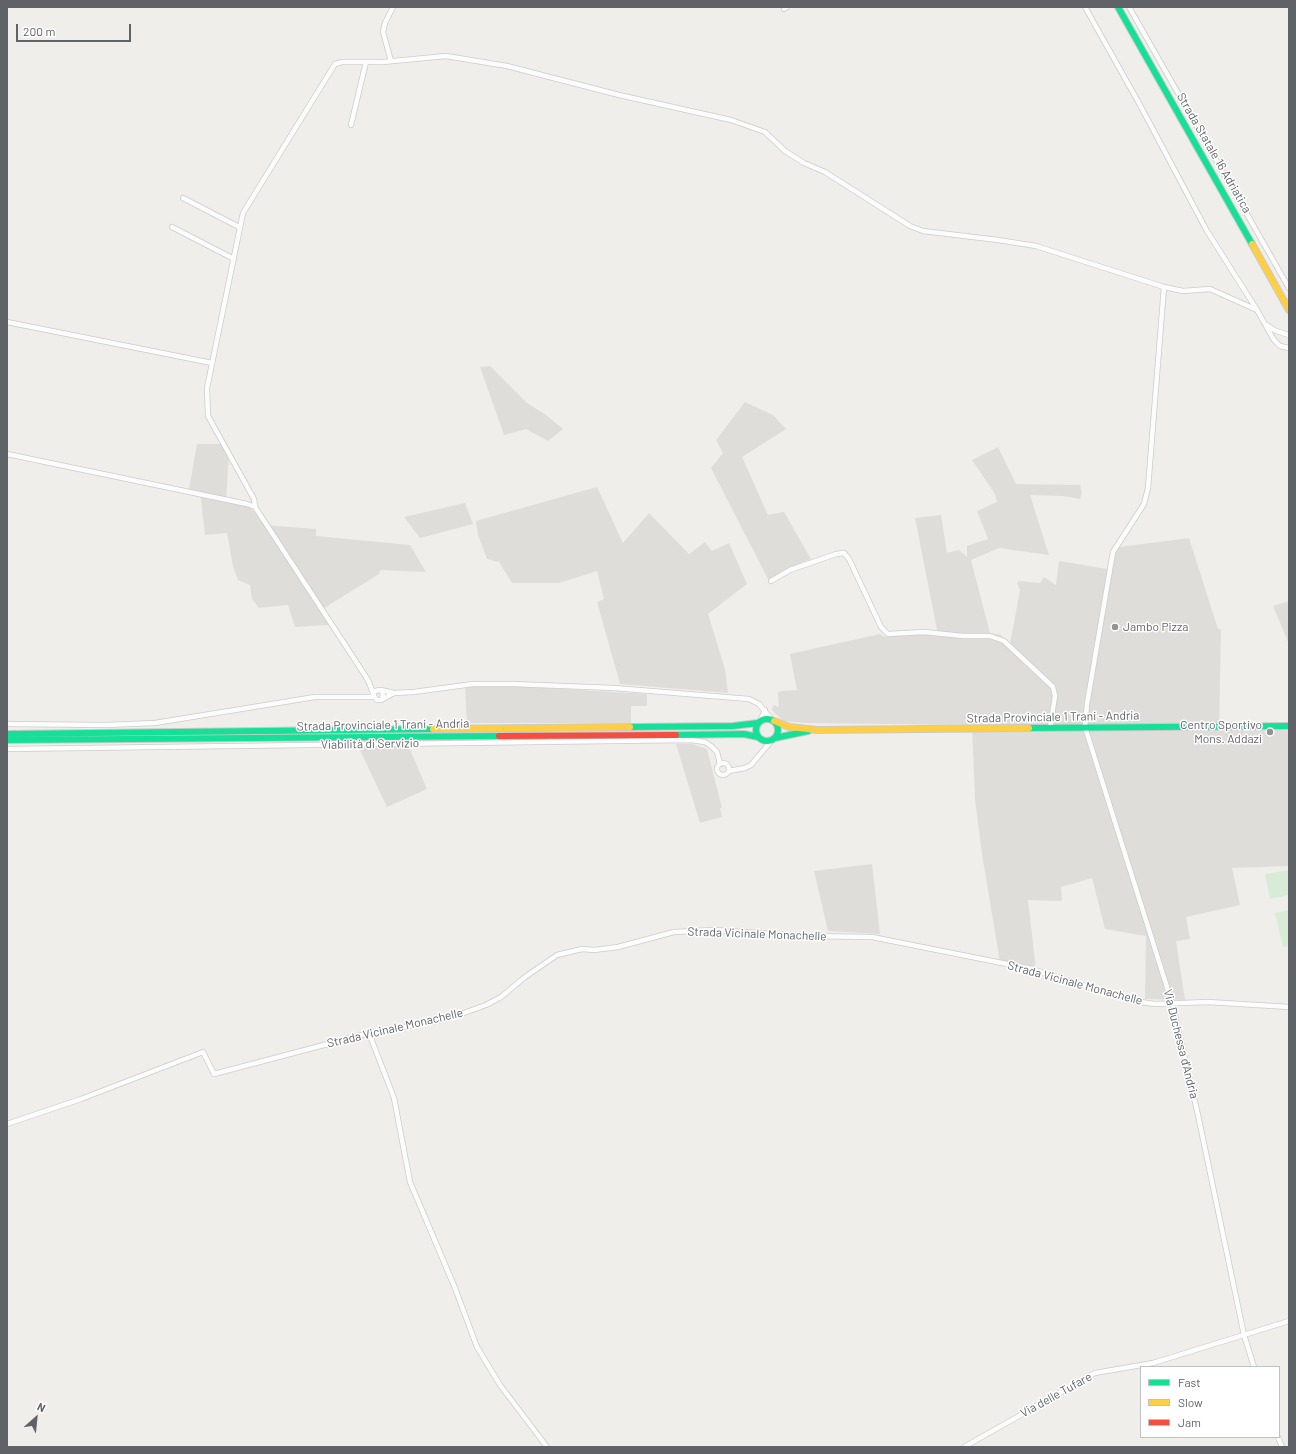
<!DOCTYPE html>
<meta charset="utf-8">
<style>
body{margin:0}
#map{position:relative;width:1296px;height:1454px;overflow:hidden;background:#efeeea;font-family:Barlow,sans-serif}
canvas{display:block}
.frame{position:absolute;inset:0;border:8px solid #5f6368;pointer-events:none}
.legend{position:absolute;left:1140px;top:1366px;width:140px;height:72px;box-sizing:border-box;background:#fff;border:1px solid #bfc1c3;margin:0;padding:5px 7px;list-style:none;font-size:12px;color:#5f6368}
.legend li{display:flex;align-items:center;gap:8px;height:20px}
.legend b{width:20px;border:1px solid #bfc1c3}
.north{position:absolute;left:16px;top:1398px;width:40px;height:40px;-webkit-text-stroke:3px #fff;paint-order:stroke;rotate:27deg;font-size:11px;font-weight:700;line-height:16px;text-align:center;color:#5f6368}
.north::after{content:'';display:block;margin:auto;width:14px;height:18px;background:#5f6368;clip-path:polygon(50% 0,100% 100%,50% 72%,0 100%)}
.scale{position:absolute;left:16px;top:24px;width:115px;height:18px;box-sizing:border-box;border:2px solid #5f6368;border-top:0;padding-left:5px;font-size:12px;line-height:14px;white-space:nowrap;color:#5f6368;-webkit-text-stroke:3px #fff;paint-order:stroke}
</style>
<div id="map">
<canvas width="1296" height="1454"></canvas>
<div class="frame"></div>
<ul class="legend">
<li><b style="height:5px;background:#16e098"></b>Fast</li>
<li><b style="height:5px;background:#ffcf43"></b>Slow</li>
<li><b style="height:5px;background:#f24e42"></b>Jam</li>
</ul>
<div class="north">N</div>
<div class="scale">200 m</div>
</div>
<script>
const c = document.querySelector('canvas').getContext('2d');
c.lineJoin = 'round';
function fill(path, color) {
  c.fillStyle = color;
  c.fill(path, 'evenodd');
}
function toPath(rows) {
  const path = new Path2D();
  for (const r of rows) {
    if (r.length === 3) {
      path.moveTo(r[0] + r[2], r[1]);
      path.arc(r[0], r[1], r[2], 0, 2 * Math.PI);
      continue;
    }
    path.moveTo(r[0], r[1]);
    for (let i = 2; i < r.length; i += 2) path.lineTo(r[i], r[i + 1]);
  }
  return path;
}
function strokePath(path, color, width, dash) {
  c.strokeStyle = color;
  c.lineWidth = width;
  c.lineCap = dash ? 'butt' : 'round';
  c.setLineDash(dash || []);
  c.stroke(path);
}
function drawText(font, color, halo, rows, align = 'center') {
  c.font = font + ' Barlow,sans-serif';
  c.lineWidth = 3;
  c.setLineDash([]);
  c.textBaseline = 'middle';
  c.strokeStyle = halo;
  c.fillStyle = color;
  for (const [text, x, y, turn = 0] of rows) {
    c.save();
    c.translate(x, y);
    c.rotate((+turn || 0) * Math.PI / 180);
    c.textAlign = isNaN(turn) ? turn : align;
    if (halo) c.strokeText(text, 0, 0);
    c.fillText(text, 0, 0);
    c.restore();
  }
}
const industrial = toPath([
 [490,366,527,403,546,415,563,429,548,441,526,429,504,435,480,367],
 [745,402,773,415,786,429,742,457,768,515,784,512,811,559,791,567,769,581,711,468,723,453,716,440],
 [197,444,223,444,229,455,226,501,250,507,265,525,316,529,316,536,410,545,426,572,381,570,379,574,321,610,329,625,295,627,288,605,259,608,252,599,250,585,238,580,233,566,227,533,205,535,200,491,189,489],
 [998,447,1016,484,1080,485,1082,493,1080,499,1063,496,1030,495,1049,555,999,548,971,560,990,633,1001,635,1010,644,1020,590,1017,583,1019,581,1040,583,1044,577,1056,585,1059,561,1107,569,1112,548,1189,538,1218,629,1221,629,1219,730,1289,729,1289,866,1232,868,1240,905,1186,917,1190,939,1176,941,1185,1000,1145,999,1146,936,1105,929,1092,878,1061,887,1062,901,1028,900,1036,969,1000,962,982,854,975,800,972,725,805,723,783,721,772,710,774,705,779,707,778,693,781,691,797,690,790,654,880,634,885,637,920,633,938,635,915,518,941,515,947,553,959,550,967,557,967,546,988,539,977,511,997,502,995,494,972,460],
 [597,487,623,543,649,513,689,554,705,542,712,551,729,543,747,584,708,614,725,669,728,693,620,684,597,602,604,599,597,571,559,583,512,583,499,562,487,559,478,535,476,521],
 [465,503,473,524,420,538,404,517],
 [1289,601,1289,644,1273,606],
 [492,685,647,694,647,706,631,706,631,723,467,723,465,687],
 [676,744,693,744,707,749,722,808,720,808,722,817,700,823],
 [408,745,427,789,387,807,358,746],
 [872,864,880,934,828,931,814,871]
]);
const green = toPath([
 [1289,870,1289,895,1270,899,1265,874],
 [1289,910,1289,946,1283,947,1275,913]
]);
const street = toPath([
 [1085,7,1140,105,1207,231,1257,310],
 [1129,7,1289,288],
 [784,9,787,7],
 [391,61,383,32,385,23,393,7],
 [351,125,366,62],
 [183,198,239,227],
 [172,227,234,259],
 [1164,287,1148,488,1144,504,1113,552,1087,704,1085,727,1172,1003,1198,1115,1244,1335,1254,1367],
 [7,322,212,363],
 [1265,324,1276,331,1289,335],
 [7,454,247,504,255,507,368,680,373,693],
 [255,507,254,499,208,416,207,388,243,213,335,64,342,62,383,62,446,56,507,66,619,95,731,120,765,132,785,151,804,163,825,172,910,226,923,231,998,240,1036,246,1164,287,1183,291,1210,289,1257,310,1274,340,1280,346,1289,348],
 [771,581,790,570,836,554,844,553,849,559,881,627,888,634,924,632,963,636,990,636,1004,641,1053,687,1055,696,1050,728],
 [381,690,394,693,414,692,473,684,513,684,614,688,749,699,759,704,771,719],
 [382,699,383,692,380,690,375,691,373,695,377,700,381,700,394,693],
 [760,721,765,710],
 [7,724,106,725,155,723,315,697,373,697],
 [7,749,690,740,705,742,711,746,717,752,720,764],
 [723,769,6],
 [729,771,745,768,751,765,772,740],
 [369,1033,394,1098,410,1182,455,1288,477,1347,500,1385,547,1447],
 [7,1124,81,1099,203,1052,214,1074,362,1035,436,1021,461,1014,486,1005,501,997,525,977,557,955,582,949,594,950,618,947,674,932,714,930,804,936,872,937,1032,969,1133,1001,1155,1004,1208,1002,1289,1007],
 [1278,1437,1282,1447],
 [964,1447,1095,1373,1153,1363,1289,1321]
]);
const fast = toPath([
 [1118,7,1252,244],
 [767,730,11],
 [630,727,733,726,758,723],
 [1029,728,1289,726],
 [7,734,433,729],
 [676,735,744,734,758,737],
 [775,738,808,731],
 [7,740,499,736]
]);
const slow = toPath([
 [1252,244,1289,310],
 [774,721,789,727,817,730,1029,728],
 [433,729,630,727]
]);
const jam = toPath([
 [499,736,676,735]
]);
const markers = [
 [1115,627,4,"#919496"],
 [1270,732,4,"#919496"]
];
const streetNames = [
 ["Strada Statale 16 Adriatica",1214,153,60],
 ["Strada Provinciale 1 Trani - Andria",1053,717,-1],
 ["Strada Provinciale 1 Trani - Andria",383,725,-1],
 ["Viabilità di Servizio",370,744,-1],
 ["Strada Vicinale Monachelle",757,934,2],
 ["Strada Vicinale Monachelle",1075,983,15],
 ["Strada Vicinale Monachelle",395,1028,-13],
 ["Via Duchessa d'Andria",1181,1044,76],
 ["Via delle Tufare",1056,1395,-29]
];
const poiNames = [
 ["Jambo Pizza",1123,627],
 ["Centro Sportivo",1262,725,"right"],
 ["Mons. Addazi",1262,739,"right"]
];
fill(industrial, '#dfddda');
fill(green, '#d8ebd6');
strokePath(street, '#cbcccc', 6);
strokePath(fast, '#cacacb', 8);
strokePath(slow, '#cacacb', 8);
strokePath(jam, '#cacacb', 8);
strokePath(street, '#fdfcfc', 4.5);
strokePath(fast, '#16e098', 6);
strokePath(slow, '#ffcf43', 6);
strokePath(jam, '#f24e42', 6);
for (const [x, y, r, color] of markers) {
  const dot = new Path2D();
  dot.arc(x, y, r, 0, 2 * Math.PI);
  c.fillStyle = color;
  c.fill(dot);
  strokePath(dot, '#fff', 1.5);
}
drawText('12px', '#5f6368', '#fff', streetNames);
drawText('12px', '#5f6368', '#fff', poiNames, 'left');
</script>
